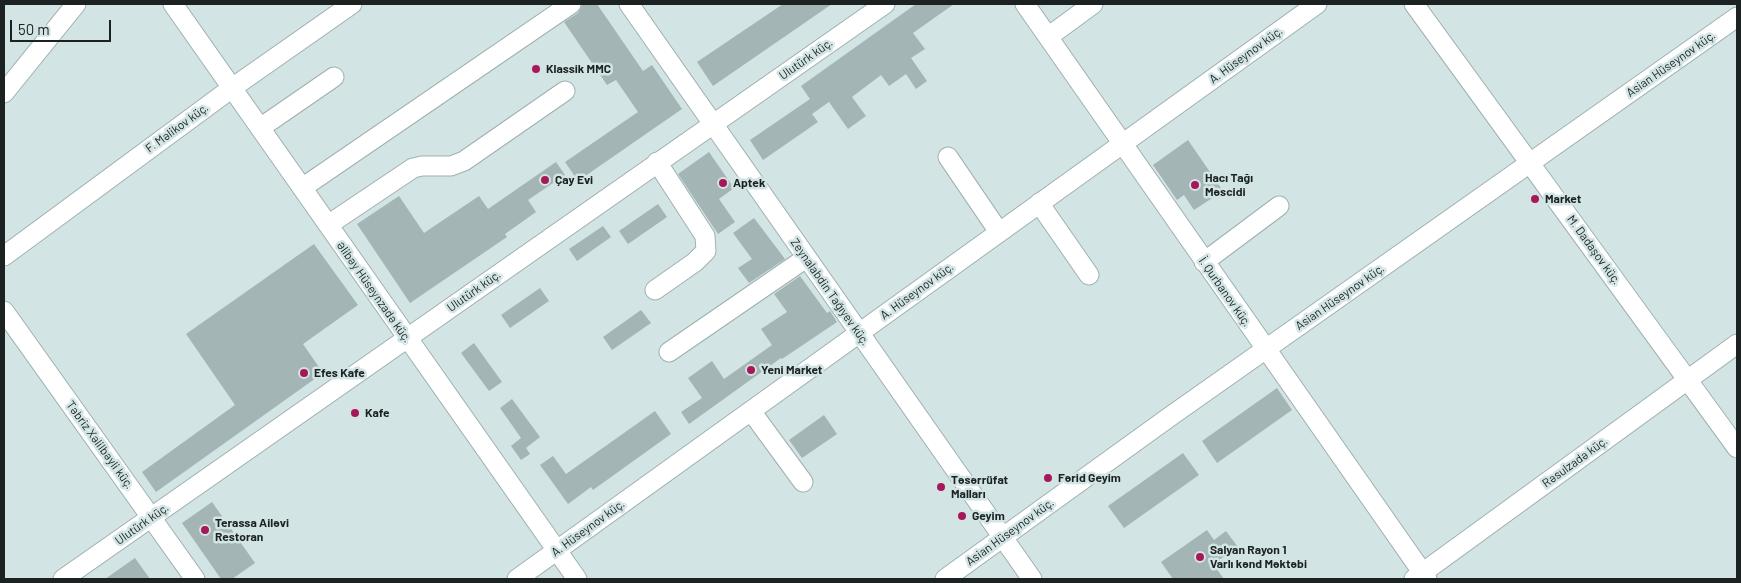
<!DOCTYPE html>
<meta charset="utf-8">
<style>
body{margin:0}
#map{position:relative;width:1741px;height:583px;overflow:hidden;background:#d2e4e4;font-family:Barlow,sans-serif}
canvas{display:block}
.frame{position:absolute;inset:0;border:5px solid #1c2222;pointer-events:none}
.scale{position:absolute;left:10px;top:20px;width:101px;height:22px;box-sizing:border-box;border:2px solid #1c2222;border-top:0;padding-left:6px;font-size:15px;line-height:18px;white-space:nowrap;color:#1c2222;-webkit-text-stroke:4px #d2e4e4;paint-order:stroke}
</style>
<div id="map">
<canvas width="1741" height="583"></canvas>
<div class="frame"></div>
<div class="scale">50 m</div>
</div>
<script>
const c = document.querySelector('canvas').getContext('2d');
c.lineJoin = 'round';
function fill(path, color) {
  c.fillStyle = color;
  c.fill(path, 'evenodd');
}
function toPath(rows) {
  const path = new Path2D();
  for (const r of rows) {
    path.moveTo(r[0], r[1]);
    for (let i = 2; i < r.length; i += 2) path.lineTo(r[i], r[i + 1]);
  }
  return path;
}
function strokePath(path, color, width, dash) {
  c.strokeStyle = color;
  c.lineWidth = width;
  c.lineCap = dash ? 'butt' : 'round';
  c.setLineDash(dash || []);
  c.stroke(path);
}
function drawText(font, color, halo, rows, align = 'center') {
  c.font = font + ' Barlow,sans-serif';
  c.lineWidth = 5;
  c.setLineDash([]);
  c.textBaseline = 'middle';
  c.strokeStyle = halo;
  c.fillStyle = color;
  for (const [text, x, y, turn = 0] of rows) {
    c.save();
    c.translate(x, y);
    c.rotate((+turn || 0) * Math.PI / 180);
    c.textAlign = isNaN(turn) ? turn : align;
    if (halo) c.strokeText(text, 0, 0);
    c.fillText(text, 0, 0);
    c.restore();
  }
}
const building = toPath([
 [582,4,597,4,643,71,652,65,682,109,578,181,565,162,638,112,616,80,607,85,564,22,578,13,581,8],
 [783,4,832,4,713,86,697,62],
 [916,4,954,4,913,33,925,49,911,58,927,81,916,89,906,74,889,86,881,75,852,97,866,116,848,129,829,102,812,114,818,122,763,160,750,140,810,99,801,86],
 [1188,140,1223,191,1194,210,1184,195,1177,200,1153,165],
 [709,152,734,188,719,199,735,222,718,234,678,174],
 [556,162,565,175,528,200,536,212,505,234,507,237,410,303,357,224,399,196,424,233,479,196,488,209],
 [658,204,667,217,628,244,619,231],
 [754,218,785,259,749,283,738,268,752,259,733,233],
 [603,226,611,237,577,261,569,249],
 [314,244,358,305,303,344,323,373,156,492,142,472,235,405,186,334],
 [800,276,827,313,830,311,837,322,782,359,781,358,689,424,681,412,702,398,688,378,712,361,724,379,772,345,761,329,787,312,774,294],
 [540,288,549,301,510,328,501,315],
 [641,310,651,323,612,350,603,337],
 [474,343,502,382,489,391,461,353],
 [1277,388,1292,410,1217,463,1202,441],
 [512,399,540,437,526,448,530,454,521,460,511,446,521,438,500,408],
 [655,411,671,434,593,490,591,487,568,504,540,465,553,456,566,474],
 [824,415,837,434,802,458,789,440],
 [1183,453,1199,475,1124,528,1108,506],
 [212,502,255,563,232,579,221,579,182,523],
 [1207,530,1214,540,1226,531,1238,547,1213,564,1224,579,1173,579,1161,562],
 [135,558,150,579,105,579]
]);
const minor = toPath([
 [173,4,577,579],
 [629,4,1032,579],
 [1025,4,1427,579],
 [1414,4,1737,448],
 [1048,37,1093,4],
 [4,93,76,4],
 [260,128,334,77],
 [948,157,999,232],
 [302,188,571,4],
 [1039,203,1089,275],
 [328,225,413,168,422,166,451,166,464,161,565,91],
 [4,256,232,88,352,4],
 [1204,262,1279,206],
 [655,290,695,262,706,251,705,236,657,162],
 [4,311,195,579],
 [669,352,806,258],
 [751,411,803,482],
 [63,579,885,4],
 [517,579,1317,4],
 [945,579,1168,418,1737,17],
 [1414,579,1737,344]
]);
const markers = [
 [536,69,5,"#a71859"],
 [545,180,5,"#a71859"],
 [723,183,5,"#a71859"],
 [1195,185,5,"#a71859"],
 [1535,199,5,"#a71859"],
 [751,370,5,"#a71859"],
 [304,373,5,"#a71859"],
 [355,413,5,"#a71859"],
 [1048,478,5,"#a71859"],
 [941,487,5,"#a71859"],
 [962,516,5,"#a71859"],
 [205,530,5,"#a71859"],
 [1200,557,5,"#a71859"]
];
const streetNames = [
 ["A. Hüseynov küç.",1246,55,-36],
 ["Ulutürk küç.",806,59,-35],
 ["Asian Hüseynov küç.",1671,64,-35],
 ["F. Məlikov küç.",177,128,-36],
 ["M. Dadaşov küç.",1594,250,54],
 ["Ulutürk küç.",474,291,-35],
 ["A. Hüseynov küç.",917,291,-36],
 ["Əlibəy Hüseynzadə küç.",374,292,55],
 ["Zeynalabdin Tağıyev küç.",830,292,55],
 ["İ. Qurbanov küç.",1225,292,55],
 ["Asian Hüseynov küç.",1340,297,-35],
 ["Təbriz Xəlilbəyli küç.",100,445,54],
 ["Rəsulzadə küç.",1575,462,-36],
 ["Ulutürk küç.",142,524,-35],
 ["A. Hüseynov küç.",588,528,-36],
 ["Asian Hüseynov küç.",1010,532,-36]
];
const poiNames = [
 ["Klassik MMC",546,69],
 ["Hacı Tağı",1205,178],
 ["Məscidi",1205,192],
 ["Çay Evi",555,180],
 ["Aptek",733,183],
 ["Market",1545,199],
 ["Yeni Market",761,370],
 ["Efes Kafe",314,373],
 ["Kafe",365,413],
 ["Fərid Geyim",1058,478],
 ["Təsərrüfat",951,480],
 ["Malları",951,494],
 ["Geyim",972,516],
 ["Terassa Ailəvi",215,523],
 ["Restoran",215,537],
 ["Salyan Rayon 1",1210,550],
 ["Varlı kənd Məktəbi",1210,564]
];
fill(building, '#a4b5b5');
strokePath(minor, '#9fb0b0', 21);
strokePath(minor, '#fff', 19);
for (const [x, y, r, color] of markers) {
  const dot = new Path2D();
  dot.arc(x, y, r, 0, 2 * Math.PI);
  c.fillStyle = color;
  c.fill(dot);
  strokePath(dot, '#d2e4e4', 2);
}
drawText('12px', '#1c2222', '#d2e4e4', streetNames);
drawText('bold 12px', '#1c2222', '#d2e4e4', poiNames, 'left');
</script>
